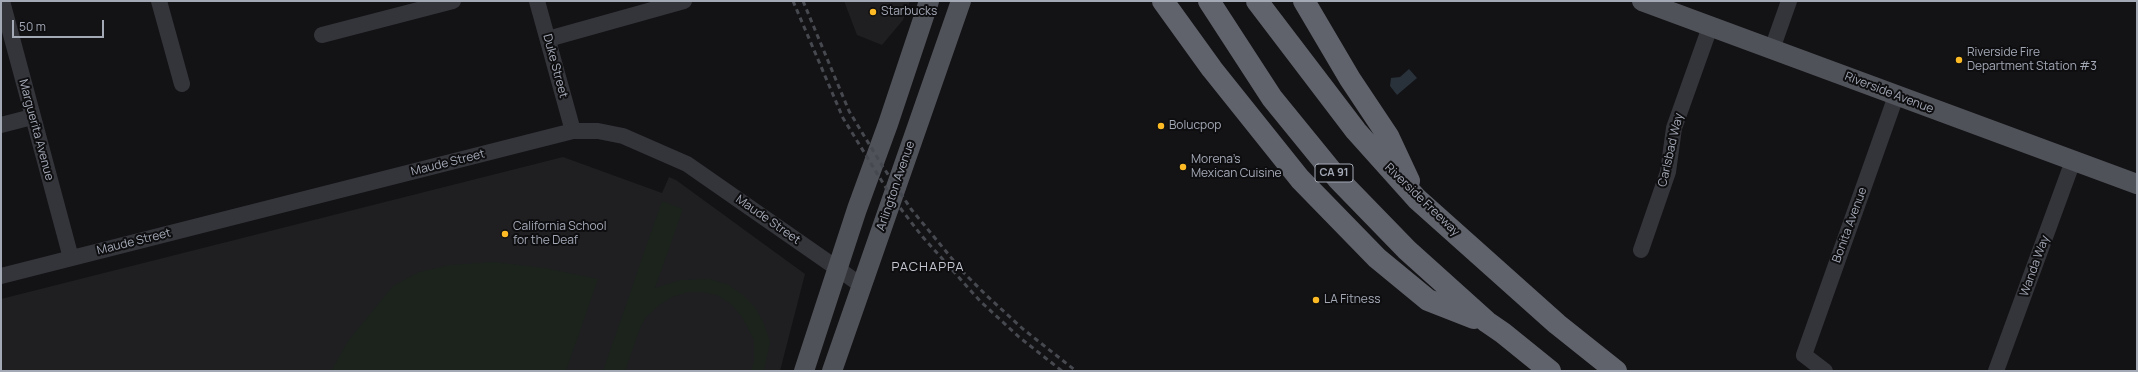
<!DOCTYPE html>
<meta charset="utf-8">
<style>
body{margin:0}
#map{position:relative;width:2138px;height:372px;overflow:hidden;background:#131315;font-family:Manrope,sans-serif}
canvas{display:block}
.frame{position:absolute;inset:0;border:2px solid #a4a9b6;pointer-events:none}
.scale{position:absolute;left:12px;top:20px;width:92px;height:18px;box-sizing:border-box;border:2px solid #a4a9b6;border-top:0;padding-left:5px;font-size:12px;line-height:14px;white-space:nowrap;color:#a4a9b6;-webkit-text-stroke:3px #0e0e10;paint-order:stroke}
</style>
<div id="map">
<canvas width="2138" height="372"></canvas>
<div class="frame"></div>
<div class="scale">50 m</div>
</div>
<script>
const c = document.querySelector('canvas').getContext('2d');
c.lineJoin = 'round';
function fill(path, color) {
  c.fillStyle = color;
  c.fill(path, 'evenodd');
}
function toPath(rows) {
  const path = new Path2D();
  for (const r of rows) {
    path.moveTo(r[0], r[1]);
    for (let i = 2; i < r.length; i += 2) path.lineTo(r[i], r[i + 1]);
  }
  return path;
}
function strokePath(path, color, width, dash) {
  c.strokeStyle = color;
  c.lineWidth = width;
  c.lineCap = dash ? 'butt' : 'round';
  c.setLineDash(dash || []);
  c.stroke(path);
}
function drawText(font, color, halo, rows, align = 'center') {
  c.font = font + ' Manrope,sans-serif';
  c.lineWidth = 4;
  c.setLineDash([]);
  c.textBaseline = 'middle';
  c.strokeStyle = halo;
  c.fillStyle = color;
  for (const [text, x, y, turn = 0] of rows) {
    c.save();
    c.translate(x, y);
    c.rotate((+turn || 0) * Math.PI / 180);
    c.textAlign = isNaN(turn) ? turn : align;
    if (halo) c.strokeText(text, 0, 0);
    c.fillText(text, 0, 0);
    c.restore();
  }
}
const built = toPath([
 [844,1,910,1,903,20,882,45,857,35],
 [563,157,662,193,669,177,676,180,805,274,780,371,1,371,1,299]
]);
const green = toPath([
 [662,201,683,209,655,288,680,280,709,279,727,284,742,294,755,307,764,324,770,342,764,371,751,371,754,362,754,340,742,317,731,304,717,295,701,292,688,292,672,297,658,306,645,318,639,331,625,371,603,371],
 [494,262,545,268,598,279,566,371,331,371,348,341,393,286,419,272,450,265]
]);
const water = toPath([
 [1409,69,1417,78,1397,95,1390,86,1391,78,1400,77]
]);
const minor = toPath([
 [2,1,71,258],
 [159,1,182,84],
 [537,1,573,131],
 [322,35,453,1],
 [548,39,684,1],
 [1772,49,1789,1],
 [1,125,32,117],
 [1641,250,1668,172,1674,128,1710,27],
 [1,276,573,131,598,131,623,136,687,164,861,285],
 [1825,371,1804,355,1896,96],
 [1996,371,2073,161]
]);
const major = toPath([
 [1642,1,2137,184],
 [804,371,857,209,888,124,929,1],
 [832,371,961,1]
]);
const highway = toPath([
 [1163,1,1212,69,1300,179,1377,258,1428,300,1474,318],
 [1209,1,1272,98,1338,179,1407,250,1487,322,1503,333,1550,371],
 [1257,1,1356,131,1417,199,1557,324,1616,371],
 [1304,1,1350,79,1388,136,1409,181]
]);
const rail = toPath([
 [793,1,843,118,891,196,921,235,980,301,1019,337,1062,371],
 [803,1,849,111,883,167,911,209,963,272,986,295,1023,329,1076,371]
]);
const markers = [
 [873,12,4,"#fcba24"],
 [1959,60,4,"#fcba24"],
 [1161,126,4,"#fcba24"],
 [1183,167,4,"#fcba24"],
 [505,234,4,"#fcba24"],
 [1316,300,4,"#fcba24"]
];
const shields = [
 [1334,173,38]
];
const shieldNames = [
 ["CA 91",1334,173]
];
const poiNames = [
 ["Starbucks",881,12],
 ["Riverside Fire",1967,53],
 ["Department Station #3",1967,67],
 ["Bolucpop",1169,126],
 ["Morena’s",1191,160],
 ["Mexican Cuisine",1191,174],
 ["California School",513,227],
 ["for the Deaf",513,241],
 ["LA Fitness",1324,300]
];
const streetNames = [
 ["Duke Street",555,66,75],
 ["Riverside Avenue",1889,93,21],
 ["Marguerita Avenue",36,130,75],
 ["Carlsbad Way",1671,150,-77],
 ["Maude Street",448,163,-14],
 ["Arlington Avenue",896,186,-71],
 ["Riverside Freeway",1422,200,44],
 ["Maude Street",768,220,35],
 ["Bonita Avenue",1850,225,-70],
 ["Maude Street",134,242,-14],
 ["Wanda Way",2035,266,-70]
];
const neighbourhoodNames = [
 ["PACHAPPA",928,267]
];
fill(built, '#1f1f22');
fill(green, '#1b231c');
fill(water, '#29323a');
strokePath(minor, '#34353a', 16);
strokePath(major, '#50525a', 20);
strokePath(highway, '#60636c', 22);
strokePath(rail, '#474950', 3, [5, 4]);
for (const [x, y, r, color] of markers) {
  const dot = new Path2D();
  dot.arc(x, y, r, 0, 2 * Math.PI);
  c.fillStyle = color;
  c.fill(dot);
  strokePath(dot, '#0e0e10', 1.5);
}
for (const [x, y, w] of shields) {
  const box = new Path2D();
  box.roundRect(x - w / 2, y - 9, w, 18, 3);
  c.fillStyle = '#0e0e10';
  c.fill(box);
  strokePath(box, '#a4a9b6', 1);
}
drawText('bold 11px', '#a4a9b6', null, shieldNames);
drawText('12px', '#a4a9b6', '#0e0e10', poiNames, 'left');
drawText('12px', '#a4a9b6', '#0e0e10', streetNames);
c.letterSpacing = '1px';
drawText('13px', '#c5c8d2', '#0e0e10', neighbourhoodNames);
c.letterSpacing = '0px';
</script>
